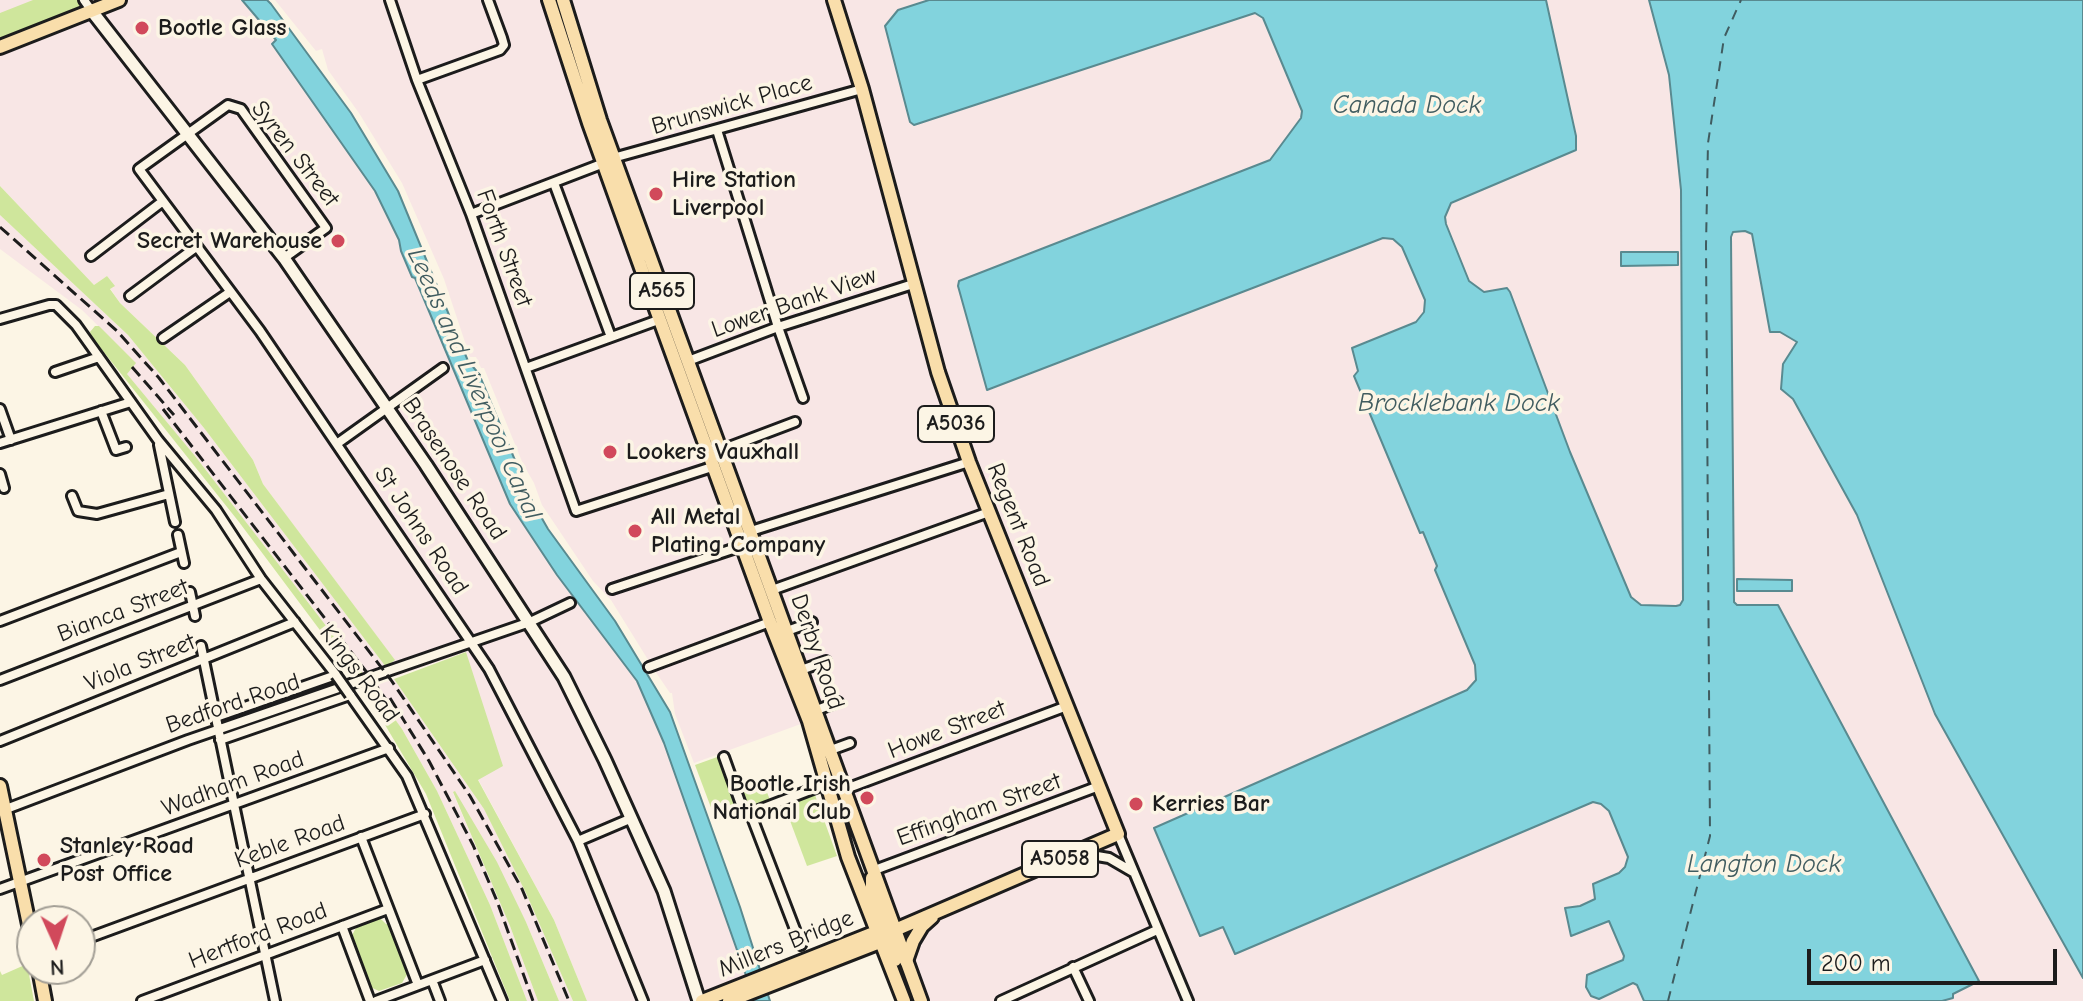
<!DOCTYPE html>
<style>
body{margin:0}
#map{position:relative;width:2083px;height:1001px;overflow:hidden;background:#fcf5e5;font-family:"Comic Neue",sans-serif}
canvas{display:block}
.north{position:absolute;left:16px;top:905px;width:80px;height:80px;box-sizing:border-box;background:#fcf5e5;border:2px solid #a29e95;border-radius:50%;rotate:177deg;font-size:22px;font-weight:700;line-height:32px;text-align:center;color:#1c1c1c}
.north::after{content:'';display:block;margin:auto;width:28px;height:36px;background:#d1495b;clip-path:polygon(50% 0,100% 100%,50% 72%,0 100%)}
.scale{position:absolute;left:1807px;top:949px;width:250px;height:36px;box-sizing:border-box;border:4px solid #1c1c1c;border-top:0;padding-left:10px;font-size:24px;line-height:28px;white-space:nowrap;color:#1c1c1c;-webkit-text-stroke:6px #fcf5e5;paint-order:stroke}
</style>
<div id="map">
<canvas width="2083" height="1001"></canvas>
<div class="north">N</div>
<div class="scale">200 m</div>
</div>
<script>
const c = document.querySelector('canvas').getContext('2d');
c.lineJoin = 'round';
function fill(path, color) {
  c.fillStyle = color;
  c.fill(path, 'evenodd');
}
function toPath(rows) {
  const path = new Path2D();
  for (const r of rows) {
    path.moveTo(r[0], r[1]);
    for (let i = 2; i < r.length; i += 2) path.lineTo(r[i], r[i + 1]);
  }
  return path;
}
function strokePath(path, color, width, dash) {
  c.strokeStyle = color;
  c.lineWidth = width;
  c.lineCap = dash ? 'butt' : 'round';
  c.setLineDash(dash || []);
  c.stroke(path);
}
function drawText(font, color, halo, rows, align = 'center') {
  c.font = font + ' "Comic Neue",sans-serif';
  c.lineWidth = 7;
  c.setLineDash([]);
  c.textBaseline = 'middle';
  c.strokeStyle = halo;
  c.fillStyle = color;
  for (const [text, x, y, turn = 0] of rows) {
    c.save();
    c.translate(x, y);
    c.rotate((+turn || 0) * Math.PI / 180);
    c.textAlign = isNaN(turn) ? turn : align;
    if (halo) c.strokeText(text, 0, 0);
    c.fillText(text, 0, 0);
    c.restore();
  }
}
const built = toPath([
 [0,0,242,0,276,41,272,44,375,191,399,240,401,251,415,278,494,468,522,523,557,575,637,680,664,743,755,1001,587,1001,554,920,478,779,466,652,397,676,389,663,394,659,263,484,253,460,185,365,120,303,110,288,114,287,107,276,94,285,0,186],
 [275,0,549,0,809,721,694,763,675,714,672,693,670,693,655,671,611,600,593,581,542,505,534,483,523,464,484,368,481,368,476,357,470,357,444,279,402,183,359,113,328,70,322,49,316,51],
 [563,0,1649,0,1669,75,1681,190,1682,258,1731,237,1736,231,1752,233,1770,332,1780,332,1798,342,1783,364,1782,389,1792,399,1857,516,1935,714,2083,978,2083,1001,921,1001],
 [0,215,128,335,204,428,386,667,364,675,195,456,126,373,135,362,82,310,0,249],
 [394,679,484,809,526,893,573,1001,559,1001,526,922,454,791,453,793,510,926,538,1001,527,1001,490,905,437,791,402,729,372,687]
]);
const green = toPath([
 [33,0,80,0,79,11,0,39,0,13],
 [0,186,94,285,107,276,115,286,110,289,120,303,185,365,253,460,263,484,395,660,386,667,204,428,128,335,0,215],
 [95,326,99,326,136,363,127,374,195,456,364,675,355,677,239,522,91,336,90,332],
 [466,652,503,766,478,780,554,920,587,1001,573,1001,526,893,484,809,394,679],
 [372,687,402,729,437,791,490,905,527,1001,510,1001,426,794,365,691],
 [720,756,740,812,716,821,695,765],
 [761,777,770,800,744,809,736,786],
 [455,791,497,862,526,922,559,1001,538,1001,510,926,453,792],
 [815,795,837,856,807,866,789,818,798,815,796,802],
 [380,918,386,924,391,924,409,971,402,983,379,991,368,986,350,939,357,926],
 [27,964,34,1001,0,1001,0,971,2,975]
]);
const water = toPath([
 [242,0,267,0,271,4,351,113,398,191,468,361,479,374,532,501,548,529,615,621,670,712,740,907,770,1001,755,1001,664,743,637,681,557,575,510,504,415,278,412,277,401,251,399,240,375,191,272,44,276,40,242,0],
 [929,0,1546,0,1576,136,1576,150,1451,203,1445,217,1446,224,1469,281,1484,292,1507,288,1510,292,1570,452,1631,597,1641,605,1676,606,1680,605,1683,600,1681,190,1669,75,1649,0,2083,0,2083,978,1935,714,1857,515,1793,399,1781,389,1783,364,1797,342,1780,332,1770,332,1752,234,1745,231,1733,232,1731,237,1734,602,1737,605,1778,605,1979,981,1953,994,1953,998,1942,1001,1644,1001,1637,985,1633,983,1599,999,1591,996,1586,987,1587,975,1623,960,1624,956,1609,921,1571,936,1565,908,1580,906,1595,899,1593,884,1619,873,1625,867,1628,857,1609,811,1601,804,1593,802,1235,954,1223,927,1200,936,1154,828,1467,690,1476,680,1475,665,1435,570,1437,566,1423,532,1420,533,1354,376,1358,371,1352,348,1416,322,1424,312,1425,300,1402,247,1393,239,1383,238,987,390,958,286,959,281,1270,160,1301,118,1302,111,1263,18,1255,13,914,125,910,122,885,26,898,10,929,0],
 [1621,252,1678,252,1678,265,1621,266,1621,252],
 [1737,579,1792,580,1792,591,1737,591,1737,579]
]);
const ferry = toPath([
 [1668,1001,1710,836,1706,245,1708,143,1724,38,1741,0]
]);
const minor = toPath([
 [84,0,91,10],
 [390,0,417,80,471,214,576,511,715,466],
 [417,80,500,50,504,45,502,38,488,0],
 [717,130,778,327,803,398],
 [613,158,862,89],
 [554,183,611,337],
 [471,214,604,163],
 [91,256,163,201],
 [284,258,326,228,241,109,228,105,139,169,260,331,489,669,578,841,643,1001],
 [130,296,196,247],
 [0,319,49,305,56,305,76,325,158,440,216,510,261,579,336,675,216,717],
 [163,338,230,292],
 [688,361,778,327,913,284],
 [526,368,661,319],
 [55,372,99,357],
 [0,409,11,440],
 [101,411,116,450,126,447],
 [0,443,131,402],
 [338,443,443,368],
 [159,445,175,522],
 [721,450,795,422],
 [0,474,4,488],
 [72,496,78,511,97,514,169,494],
 [751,531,969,462],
 [178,535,184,563],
 [612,589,742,546],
 [772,590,989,512],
 [190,592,195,616],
 [0,621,181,552],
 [787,631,812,622],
 [201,646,275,1001],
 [649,667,770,622],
 [801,670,826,661],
 [0,680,261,579],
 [814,711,838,702],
 [220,740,350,695,407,776,502,1001],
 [0,741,295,622],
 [828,751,850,743],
 [724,757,743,810,755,815],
 [843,790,1067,706],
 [1,811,188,740,530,622,570,603],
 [1118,834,1188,1001],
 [361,837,418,985],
 [578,841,632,818],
 [1079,853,1109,858,1133,872],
 [872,871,1099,786],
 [0,889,389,748],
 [342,926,370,1001],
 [80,941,425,814],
 [801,945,753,820,756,811,826,784],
 [1073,967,1089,1001],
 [432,980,440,1001],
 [142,1001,388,909],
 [376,1001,485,960],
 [1001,1001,1157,930]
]);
const secondary = toPath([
 [91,10,284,258,426,465,564,677,605,760,664,891,699,1001]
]);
const primary = toPath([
 [834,0,862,89,938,372,969,462,1118,834,895,930],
 [0,47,119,0],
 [0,786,32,939],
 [906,961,913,941,922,926,932,917],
 [39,969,45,1001]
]);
const trunk = toPath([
 [549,0,589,123,653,301,770,622,809,721,848,857,904,1001],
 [563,0,600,120,921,1001],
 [872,878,872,893,895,960],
 [702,1001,876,932,881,932],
 [729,1001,880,942,884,937]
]);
const rail = toPath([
 [0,227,117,331,159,378,391,680,470,796,522,889,569,1001],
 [132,367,174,415],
 [163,409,368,674,394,711],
 [390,698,429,761,473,845,497,901,533,1001]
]);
const minorBridge = toPath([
 [336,675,350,695]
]);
const markers = [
 [142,28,8,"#d1495b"],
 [656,194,8,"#d1495b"],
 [338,241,8,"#d1495b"],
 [610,452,8,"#d1495b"],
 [635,531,8,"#d1495b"],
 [867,798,8,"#d1495b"],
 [1136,804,8,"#d1495b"],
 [44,860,8,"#d1495b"]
];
const shields = [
 [662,291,64],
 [956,424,76],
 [1060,859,76]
];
const shieldNames = [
 ["A565",662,291],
 ["A5036",956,424],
 ["A5058",1060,859]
];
const poiNames = [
 ["Bootle Glass",158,28],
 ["Hire Station",672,180],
 ["Liverpool",672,208],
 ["Secret Warehouse",322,241,"right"],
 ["Lookers Vauxhall",626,452],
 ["All Metal",651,517],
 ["Plating Company",651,545],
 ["Bootle Irish",851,784,"right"],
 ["National Club",851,812,"right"],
 ["Kerries Bar",1152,804],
 ["Stanley Road",60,846],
 ["Post Office",60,874]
];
const streetNames = [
 ["Brunswick Place",732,105,-16],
 ["Syren Street",295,154,52],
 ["Forth Street",504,248,70],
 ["Lower Bank View",794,303,-19],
 ["Brasenose Road",454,469,56],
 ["Regent Road",1018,525,68],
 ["St Johns Road",421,531,56],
 ["Bianca Street",123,611,-21],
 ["Derby Road",817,652,71],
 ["Viola Street",140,663,-22],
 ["Kings Road",359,674,53],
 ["Bedford Road",233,704,-19],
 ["Howe Street",947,730,-21],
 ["Wadham Road",233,784,-20],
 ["Effingham Street",979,810,-20],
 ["Keble Road",290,842,-20],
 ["Hertford Road",258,936,-21],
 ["Millers Bridge",786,944,-22]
];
const waterNames = [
 ["Canada Dock",1407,106],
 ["Leeds and Liverpool Canal",474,384,66],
 ["Brocklebank Dock",1459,404],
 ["Langton Dock",1764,865]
];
fill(built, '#f8e6e5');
fill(green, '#cfe69c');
fill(water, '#82d3dd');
strokePath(water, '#598a90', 2);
strokePath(ferry, '#405c60', 2, [10, 8]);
strokePath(minor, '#1c1c1c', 14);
strokePath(secondary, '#1c1c1c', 17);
strokePath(primary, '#1c1c1c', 18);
strokePath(trunk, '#1c1c1c', 18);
strokePath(minor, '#fcf5e5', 8);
strokePath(secondary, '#fcf5e5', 11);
strokePath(primary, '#f9deab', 12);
strokePath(trunk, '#f9deab', 12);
strokePath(rail, '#1c1c1c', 3, [12, 6]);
strokePath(minorBridge, '#1c1c1c', 14, []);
strokePath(minorBridge, '#fcf5e5', 8);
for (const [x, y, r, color] of markers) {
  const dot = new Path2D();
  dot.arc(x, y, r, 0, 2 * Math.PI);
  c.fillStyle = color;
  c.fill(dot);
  strokePath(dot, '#fcf5e5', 3);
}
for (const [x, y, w] of shields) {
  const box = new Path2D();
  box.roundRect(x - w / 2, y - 18, w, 36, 6);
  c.fillStyle = '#fcf5e5';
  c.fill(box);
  strokePath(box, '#1c1c1c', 2);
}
drawText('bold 22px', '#1c1c1c', null, shieldNames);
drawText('bold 24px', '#1c1c1c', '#fcf5e5', poiNames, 'left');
drawText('24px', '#1c1c1c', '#fcf5e5', streetNames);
drawText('italic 26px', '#405c60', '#fcf5e5', waterNames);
</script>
